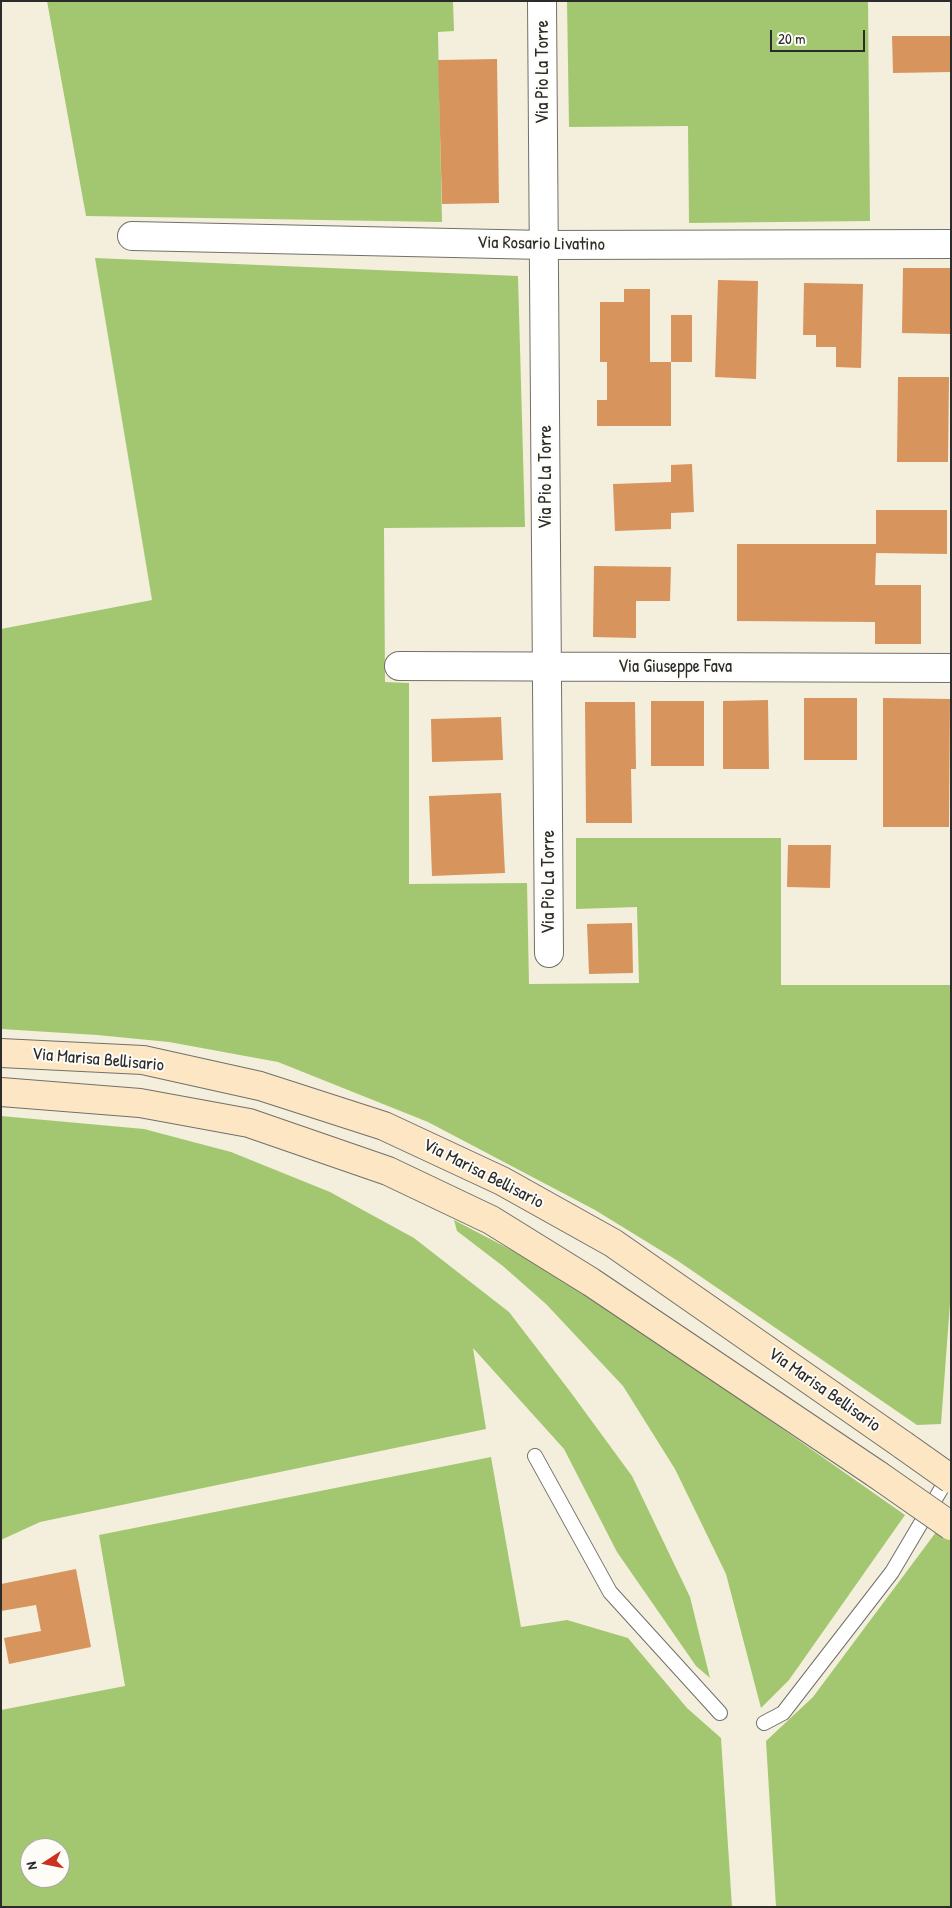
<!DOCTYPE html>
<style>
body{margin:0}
#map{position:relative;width:952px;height:1908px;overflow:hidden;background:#f4efdc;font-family:"Patrick Hand",sans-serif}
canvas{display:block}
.frame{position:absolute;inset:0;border:2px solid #2b2b2b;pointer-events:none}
.north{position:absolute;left:20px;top:1838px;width:50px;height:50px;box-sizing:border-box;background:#fdfcf7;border:1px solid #a9a8a5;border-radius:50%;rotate:259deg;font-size:14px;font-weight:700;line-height:20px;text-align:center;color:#2b2b2b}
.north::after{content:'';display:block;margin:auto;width:18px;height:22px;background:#c8321e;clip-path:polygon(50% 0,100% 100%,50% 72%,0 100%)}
.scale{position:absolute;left:770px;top:30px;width:95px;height:22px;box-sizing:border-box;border:2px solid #2b2b2b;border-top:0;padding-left:6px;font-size:15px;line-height:18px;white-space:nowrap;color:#2b2b2b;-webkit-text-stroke:4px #fdfcf7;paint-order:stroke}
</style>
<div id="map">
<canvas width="952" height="1908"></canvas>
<div class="frame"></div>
<div class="north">N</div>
<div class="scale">20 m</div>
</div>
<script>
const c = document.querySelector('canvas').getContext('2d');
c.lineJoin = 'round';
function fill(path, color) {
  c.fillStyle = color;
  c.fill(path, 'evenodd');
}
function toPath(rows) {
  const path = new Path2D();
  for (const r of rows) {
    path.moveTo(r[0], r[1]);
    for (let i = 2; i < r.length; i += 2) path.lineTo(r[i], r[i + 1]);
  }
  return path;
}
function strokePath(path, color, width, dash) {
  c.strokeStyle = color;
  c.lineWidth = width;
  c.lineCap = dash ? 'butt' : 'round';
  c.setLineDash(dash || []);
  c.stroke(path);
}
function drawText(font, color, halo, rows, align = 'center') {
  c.font = font + ' "Patrick Hand",sans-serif';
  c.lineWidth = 4;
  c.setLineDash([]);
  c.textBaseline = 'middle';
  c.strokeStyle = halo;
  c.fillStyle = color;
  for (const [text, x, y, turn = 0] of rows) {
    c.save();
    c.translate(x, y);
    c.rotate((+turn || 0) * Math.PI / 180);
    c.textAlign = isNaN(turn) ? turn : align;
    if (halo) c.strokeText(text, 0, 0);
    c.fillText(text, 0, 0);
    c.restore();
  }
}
const green = toPath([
 [47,1,453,1,454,31,438,32,442,222,86,216],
 [567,1,868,1,870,221,689,223,688,126,569,127],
 [95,258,518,276,525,527,384,528,385,682,409,683,409,884,527,883,529,984,639,983,637,907,576,909,576,838,781,838,781,985,951,985,951,1290,941,1424,917,1425,678,1261,595,1210,428,1122,278,1062,169,1042,97,1035,1,1029,1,629,152,600],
 [1,1116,144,1129,231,1152,330,1192,414,1238,509,1312,569,1390,632,1476,690,1597,710,1678,696,1666,617,1552,564,1449,473,1348,486,1429,40,1522,1,1540],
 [454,1220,538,1264,657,1341,905,1515,789,1680,761,1708,726,1574,675,1469,623,1386,546,1304,504,1267,457,1231],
 [491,1457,521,1627,567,1620,628,1638,687,1708,721,1738,732,1907,1,1907,1,1710,125,1686,99,1535],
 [30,1848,60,1848,60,1878,30,1878],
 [951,1512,951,1907,776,1907,766,1741,813,1697]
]);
const building = toPath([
 [892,36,951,36,951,72,893,73],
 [497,59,499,203,442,204,438,60],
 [903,268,951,268,951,334,902,333],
 [718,280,758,281,756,379,715,377],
 [804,283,863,284,861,368,836,367,836,347,816,347,816,335,803,335],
 [624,289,650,289,650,362,671,362,671,315,692,315,692,362,671,362,671,426,597,426,597,400,607,400,607,362,600,362,600,302,624,302],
 [898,377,949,377,948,462,897,462],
 [692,464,694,512,671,513,671,529,615,531,613,484,671,482,671,465],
 [876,510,947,510,947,554,876,553,875,585,921,585,921,644,875,644,875,622,737,621,737,544,876,544],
 [594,566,671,567,670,601,636,601,636,638,593,637],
 [804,698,857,698,857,760,804,760],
 [883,698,950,699,949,827,883,827],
 [768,700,769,769,723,769,723,701],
 [651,701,704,701,704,766,651,766],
 [585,702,635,702,636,769,631,769,632,823,586,823],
 [501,717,503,760,432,762,431,719],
 [501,793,505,873,432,876,429,796],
 [788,845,831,845,830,888,787,887],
 [632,923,633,973,589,974,587,924],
 [76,1569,91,1647,9,1664,4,1638,41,1631,36,1605,1,1611,1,1584]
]);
const service = toPath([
 [535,1456,610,1592,720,1713],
 [764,1723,783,1713,892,1572,950,1474]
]);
const minor = toPath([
 [542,1,549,953],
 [132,236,544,245,951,244],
 [399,666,951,668]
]);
const secondary = toPath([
 [1,1053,143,1060,260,1086,384,1126,502,1181,613,1243,903,1445],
 [1,1092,140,1103,249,1123,388,1171,491,1220,591,1282,878,1475]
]);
const secondaryBridge = toPath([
 [903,1445,951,1479],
 [878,1475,951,1526]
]);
const streetNames = [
 ["Via Pio La Torre",543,72,-90],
 ["Via Rosario Livatino",541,244,1],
 ["Via Pio La Torre",546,477,-90],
 ["Via Giuseppe Fava",675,667],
 ["Via Pio La Torre",549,882,-90],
 ["Via Marisa Bellisario",98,1060,5],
 ["Via Marisa Bellisario",483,1174,27],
 ["Via Marisa Bellisario",824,1390,35]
];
fill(green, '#a3c770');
fill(building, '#d8945d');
strokePath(service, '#717069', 16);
strokePath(minor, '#717069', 30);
strokePath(secondary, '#717069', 30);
strokePath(service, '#fff', 14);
strokePath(minor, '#fff', 28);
strokePath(secondary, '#fce6c4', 28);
strokePath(secondaryBridge, '#717069', 30, []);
strokePath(secondaryBridge, '#fce6c4', 28);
drawText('18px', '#2b2b2b', '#fdfcf7', streetNames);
</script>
